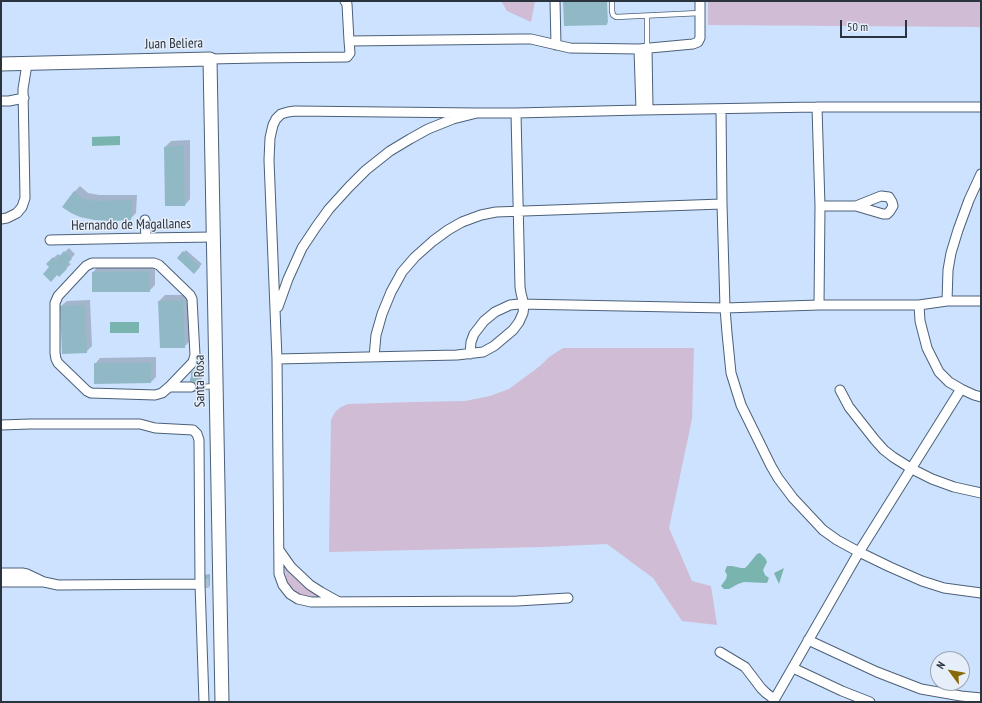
<!DOCTYPE html>
<style>
body{margin:0}
#map{position:relative;width:982px;height:703px;overflow:hidden;background:#cce2fe;font-family:"PT Sans Narrow",sans-serif}
canvas{display:block}
.frame{position:absolute;inset:0;border:2px solid #2b343e;pointer-events:none}
.north{position:absolute;left:930px;top:651px;width:40px;height:40px;box-sizing:border-box;background:#e5eef9;border:1px solid #9ba4ae;border-radius:50%;rotate:302deg;font-size:11px;font-weight:700;line-height:16px;text-align:center;color:#2b343e}
.north::after{content:'';display:block;margin:auto;width:14px;height:18px;background:#896907;clip-path:polygon(50% 0,100% 100%,50% 72%,0 100%)}
.scale{position:absolute;left:840px;top:20px;width:67px;height:18px;box-sizing:border-box;border:2px solid #2b343e;border-top:0;padding-left:5px;font-size:12px;line-height:14px;white-space:nowrap;color:#2b343e;-webkit-text-stroke:3px #e5eef9;paint-order:stroke}
</style>
<div id="map">
<canvas width="982" height="703"></canvas>
<div class="frame"></div>
<div class="north">N</div>
<div class="scale">50 m</div>
</div>
<script>
const c = document.querySelector('canvas').getContext('2d');
c.lineJoin = 'round';
function fill(path, color) {
  c.fillStyle = color;
  c.fill(path, 'evenodd');
}
function toPath(rows) {
  const path = new Path2D();
  for (const r of rows) {
    path.moveTo(r[0], r[1]);
    for (let i = 2; i < r.length; i += 2) path.lineTo(r[i], r[i + 1]);
  }
  return path;
}
function strokePath(path, color, width, dash) {
  c.strokeStyle = color;
  c.lineWidth = width;
  c.lineCap = dash ? 'butt' : 'round';
  c.setLineDash(dash || []);
  c.stroke(path);
}
function drawText(font, color, halo, rows, align = 'center') {
  c.font = font + ' "PT Sans Narrow",sans-serif';
  c.lineWidth = 3;
  c.setLineDash([]);
  c.textBaseline = 'middle';
  c.strokeStyle = halo;
  c.fillStyle = color;
  for (const [text, x, y, turn = 0] of rows) {
    c.save();
    c.translate(x, y);
    c.rotate((+turn || 0) * Math.PI / 180);
    c.textAlign = isNaN(turn) ? turn : align;
    if (halo) c.strokeText(text, 0, 0);
    c.fillText(text, 0, 0);
    c.restore();
  }
}
const green = toPath([
 [501,1,535,1,531,22,507,11],
 [708,1,981,1,981,27,708,25],
 [563,348,694,348,692,419,669,528,692,581,711,586,717,625,682,621,653,578,607,544,543,547,329,552,331,420,335,412,341,407,348,404,415,402,465,401,490,396,509,389,540,366,549,357],
 [284,567,300,583,312,591,322,597,307,597,298,594,292,590,287,581]
]);
const water = toPath([
 [120,136,120,145,92,146,92,137],
 [110,322,139,322,139,333,110,333],
 [760,553,765,558,767,562,763,570,765,575,769,578,767,583,744,582,738,584,729,589,724,589,721,586,726,579,727,575,725,571,727,566,732,566,741,568,745,568,748,565,757,554],
 [784,568,779,584,774,573]
]);
const shadow = toPath([
 [564,1,607,1,608,22,607,24],
 [190,140,190,199,185,205,165,147,171,141],
 [80,186,88,193,99,195,137,195,136,213,130,219,95,219,74,192],
 [69,248,75,254,68,262,71,264,59,275,47,264,58,254,61,256],
 [186,250,202,264,194,272,178,258],
 [99,266,155,266,155,285,149,291,93,272],
 [165,295,188,295,190,341,184,347,159,301],
 [90,300,92,346,86,352,61,306,67,301],
 [156,357,156,377,151,382,95,364,100,358],
 [195,370,202,370,202,388,200,391,192,377,192,372]
]);
const building = toPath([
 [563,1,607,1,607,25,564,26],
 [184,145,185,206,165,206,164,147],
 [74,191,82,198,93,201,132,200,131,220,112,221,95,220,80,217,71,213,62,207],
 [64,251,72,259,65,266,67,269,59,277,57,275,51,282,43,274,49,267,46,264,53,257,56,260],
 [183,251,200,267,194,274,177,258],
 [149,271,150,292,92,292,92,272],
 [183,300,185,348,160,348,158,301],
 [85,305,87,353,62,354,60,306],
 [94,363,151,363,151,383,94,384],
 [191,372,200,372,200,392,192,392,192,383,190,383,190,378,191,378],
 [210,574,210,586,204,586,203,575]
]);
const streetTunnel = toPath([
 [200,584,211,583]
]);
const lane = toPath([
 [612,1,612,11,613,15,616,17,700,13],
 [647,16,647,48],
 [201,387,215,386]
]);
const street = toPath([
 [345,1,347,4,349,41],
 [555,1,556,45],
 [647,48,648,109],
 [639,49,641,110],
 [210,59,258,58,347,57,350,53,349,41,521,39,531,39,570,48,639,49,693,44,698,42,700,38,700,1],
 [1,101,9,101,24,98],
 [817,107,820,206,819,305],
 [721,109,722,204,725,308,727,333,731,373,741,405,771,466,778,478,793,498,823,530,837,540,859,552,890,567,922,581,944,588,981,593],
 [477,113,295,111,288,112,281,114,276,119,273,125,270,138,269,160,277,359,279,574,283,585,290,594,298,599,311,602,517,601,568,598],
 [820,206,856,206,883,214,887,214,890,211,893,206,892,202,889,197,881,196,856,206],
 [1,219,7,218,17,213,22,207,25,198,23,89,27,64],
 [145,220,146,238],
 [50,240,146,238,213,237],
 [947,301,948,270,951,253,958,230,969,200,981,174],
 [919,305,920,321,927,348,939,372,949,382,961,389,974,395,981,397],
 [278,307,288,279,302,248,316,227,329,209,349,187,366,170,390,151,410,139,428,129,453,119,477,113,516,113,641,110,817,107,981,107],
 [470,354,471,342,474,334,484,321,495,312,510,305,519,304,725,308,819,305,919,305,947,301,981,301],
 [374,357,376,335,382,314,391,292,402,272,415,257,433,241,448,230,462,222,481,215,496,212,722,204],
 [277,359,457,355,483,352,494,346,513,330,519,322,523,313,524,305,521,293,520,287,516,113],
 [169,387,193,362,195,355,192,299,190,295,159,265,154,263,92,263,86,266,58,296,55,303,55,353,56,359,58,363,87,391,91,393,155,395,162,393,169,387,191,387],
 [840,390,849,407,875,440,884,450,893,457,912,469,932,479,954,487,981,493],
 [1,425,30,424,140,424,155,428,193,430,197,434,199,440,200,584,204,702],
 [279,550,291,567,310,585,321,592,339,602],
 [1,573,22,573,27,574,44,582,58,585,200,584],
 [1,582,42,582],
 [808,640,877,672,921,689,961,696,981,698],
 [720,652,745,667,761,688,766,693,774,699],
 [793,668,842,691,870,702],
 [773,702,859,552,961,389]
]);
const secondary = toPath([
 [1,64,210,59,222,702]
]);
const streetNames = [
 ["Juan Beliera",174,44,-1],
 ["Hernando de Magallanes",131,225,-1],
 ["Santa Rosa",200,381,-91]
];
fill(green, '#d0bcd4');
fill(water, '#7ab4ae');
fill(shadow, '#0003');
fill(building, '#91b8c5');
strokePath(streetTunnel, '#acbfd8', 9, [9, 4.5]);
strokePath(lane, '#4c6078', 6);
strokePath(street, '#4c6078', 11);
strokePath(secondary, '#4c6078', 15);
strokePath(lane, '#fff', 4.5);
strokePath(street, '#fff', 9);
strokePath(secondary, '#fff', 13);
drawText('14px', '#2b343e', '#e5eef9', streetNames);
</script>
